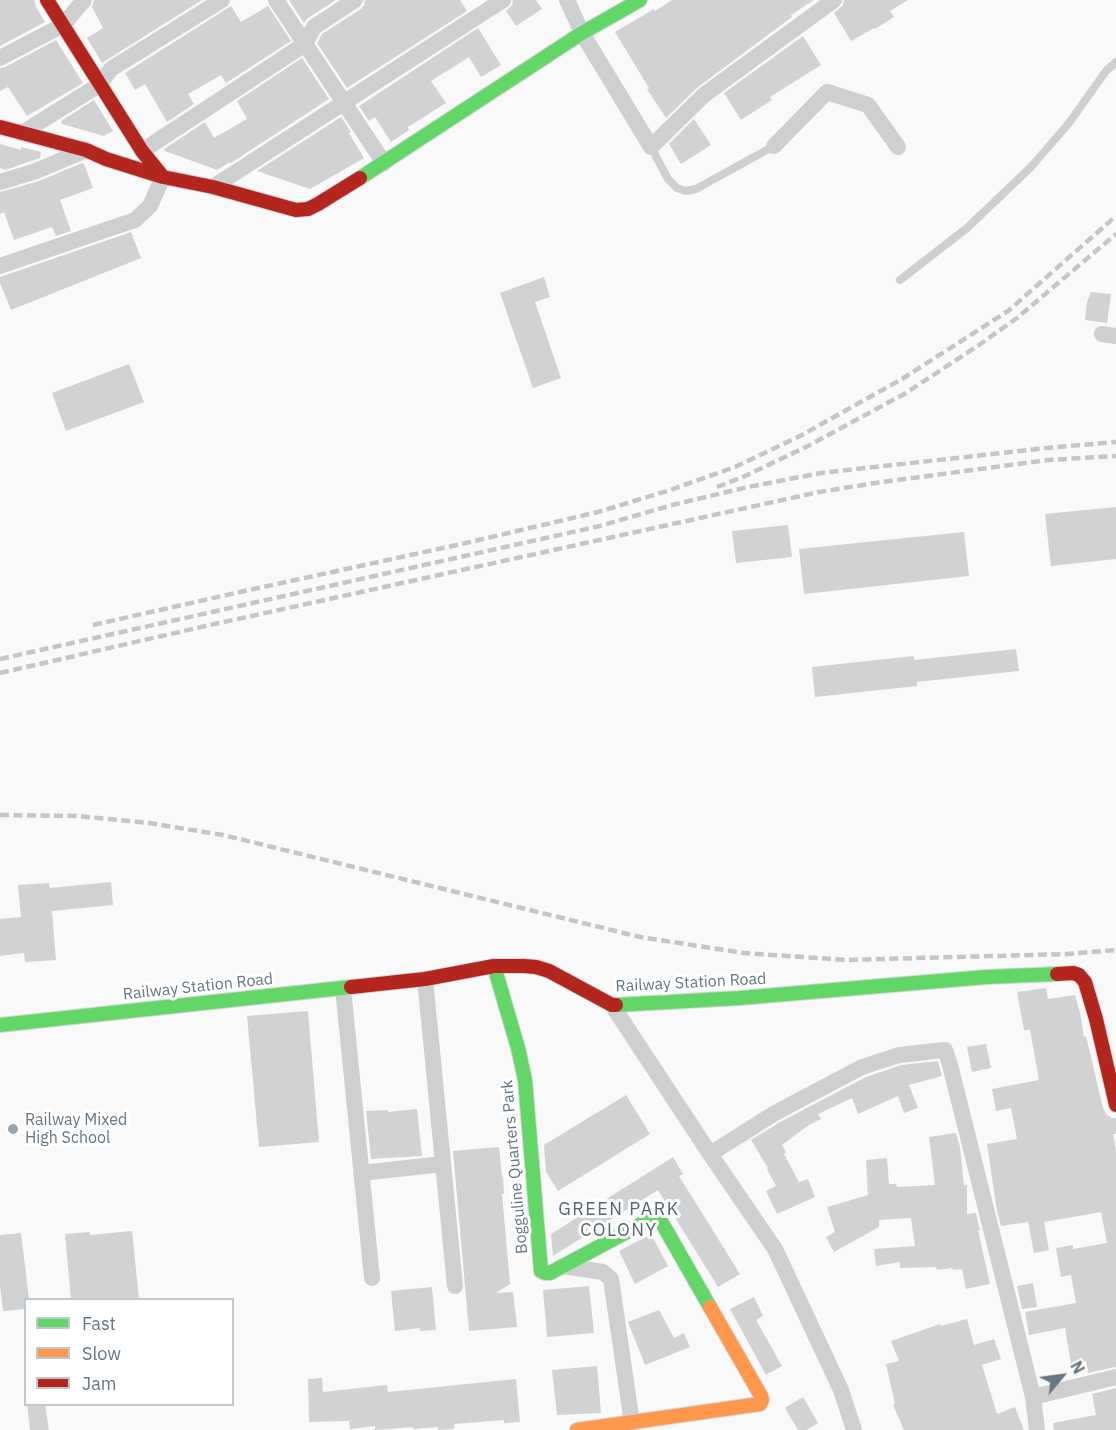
<!DOCTYPE html>
<style>
body{margin:0}
#map{position:relative;width:1116px;height:1430px;overflow:hidden;background:#f9f9f9;font-family:"IBM Plex Sans",sans-serif}
canvas{display:block}
.legend{position:absolute;left:24px;top:1298px;width:210px;height:108px;box-sizing:border-box;background:#fff;border:2px solid #c1c8cd;margin:0;padding:8px 10px;list-style:none;font-size:18px;color:#657683}
.legend li{display:flex;align-items:center;gap:12px;height:30px}
.legend b{width:30px;border:2px solid #c1c8cd}
.north{position:absolute;left:1032px;top:1346px;width:60px;height:60px;-webkit-text-stroke:4px #fff;paint-order:stroke;rotate:61deg;font-size:16px;font-weight:700;line-height:24px;text-align:center;color:#657683}
.north::after{content:'';display:block;margin:auto;width:21px;height:27px;background:#657683;clip-path:polygon(50% 0,100% 100%,50% 72%,0 100%)}
</style>
<div id="map">
<canvas width="1116" height="1430"></canvas>
<ul class="legend">
<li><b style="height:8px;background:#63d668"></b>Fast</li>
<li><b style="height:8px;background:#ff974d"></b>Slow</li>
<li><b style="height:8px;background:#b3261e"></b>Jam</li>
</ul>
<div class="north">N</div>
</div>
<script>
const c = document.querySelector('canvas').getContext('2d');
c.lineJoin = 'round';
function fill(path, color) {
  c.fillStyle = color;
  c.fill(path, 'evenodd');
}
function toPath(rows) {
  const path = new Path2D();
  for (const r of rows) {
    path.moveTo(r[0], r[1]);
    for (let i = 2; i < r.length; i += 2) path.lineTo(r[i], r[i + 1]);
  }
  return path;
}
function strokePath(path, color, width, dash) {
  c.strokeStyle = color;
  c.lineWidth = width;
  c.lineCap = dash ? 'butt' : 'round';
  c.setLineDash(dash || []);
  c.stroke(path);
}
function drawText(font, color, halo, rows, align = 'center') {
  c.font = font + ' "IBM Plex Sans",sans-serif';
  c.lineWidth = 6;
  c.setLineDash([]);
  c.textBaseline = 'middle';
  c.strokeStyle = halo;
  c.fillStyle = color;
  for (const [text, x, y, turn = 0] of rows) {
    c.save();
    c.translate(x, y);
    c.rotate((+turn || 0) * Math.PI / 180);
    c.textAlign = isNaN(turn) ? turn : align;
    if (halo) c.strokeText(text, 0, 0);
    c.fillText(text, 0, 0);
    c.restore();
  }
}
const building = toPath([
 [0,0,34,0,36,7,45,22,0,46],
 [94,0,202,0,102,63,87,38,103,28,92,7],
 [289,0,336,0,308,18,304,23],
 [365,0,460,0,467,11,347,88,317,43,322,34,361,9,364,5],
 [513,0,536,0,542,9,516,26,506,11,512,5],
 [672,0,814,0,791,15,792,17,698,87,666,118,647,89,649,88,615,32,654,9,655,11],
 [844,0,908,0,890,11,894,17,875,29,874,28,851,41,834,13,843,5],
 [231,6,241,22,268,6,291,41,226,83,221,75,188,94,194,104,167,122,145,84,135,90,125,73],
 [478,28,501,65,481,77,469,57,431,81,446,103,408,127,409,130,391,142,375,117,369,121,359,106],
 [803,36,821,65,770,97,772,100,741,120,724,93],
 [56,40,83,83,27,116,8,87,0,91,0,68,5,67],
 [302,58,329,99,231,163,230,162,217,170,165,151,164,149,205,122,214,138,247,119,237,101],
 [94,100,113,131,104,136,62,124,61,121],
 [341,117,351,132,349,133,364,158,310,189,257,171],
 [694,119,711,145,681,164,669,144],
 [0,144,21,150,21,147,41,152,40,158,5,170,0,168],
 [82,163,84,164,93,188,60,200,71,231,56,236,52,227,14,240,4,212,0,214,0,192,39,181],
 [131,232,141,258,11,310,0,283,0,277],
 [544,277,550,297,535,302,561,378,533,388,500,293],
 [1091,292,1111,294,1107,323,1085,320,1087,302],
 [129,364,144,402,66,431,52,393],
 [1116,507,1116,559,1051,566,1045,514],
 [788,525,792,557,736,563,732,531],
 [964,532,969,576,804,594,799,549],
 [1016,649,1019,671,917,682,917,686,815,697,812,667,914,656,914,660],
 [111,882,113,905,52,911,56,960,25,962,24,953,0,956,0,919,21,917,18,885,49,883,50,888],
 [1046,988,1048,999,1075,995,1080,1013,1084,1037,1086,1036,1103,1108,1107,1115,1112,1118,1116,1118,1116,1134,1113,1134,1116,1150,1116,1367,1088,1373,1086,1361,1071,1364,1065,1328,1029,1335,1025,1312,1076,1303,1071,1275,1061,1277,1056,1248,1073,1245,1073,1249,1107,1243,1101,1212,1044,1222,1049,1250,1034,1253,1028,1222,1001,1226,997,1211,987,1144,1017,1139,1011,1108,996,1111,992,1089,1039,1080,1030,1030,1024,1030,1017,992],
 [308,1011,319,1142,259,1147,247,1016],
 [986,1044,991,1068,972,1072,967,1047],
 [938,1061,942,1076,909,1085,918,1108,904,1113,898,1096,858,1114,852,1098,818,1114,821,1119,809,1125,782,1145,786,1152,784,1154,799,1182,808,1179,815,1197,777,1214,766,1191,776,1186,767,1169,768,1168,751,1140,780,1122,866,1077,901,1065],
 [626,1095,650,1134,558,1191,546,1172,544,1145],
 [417,1109,422,1156,371,1159,366,1111,388,1110,388,1112],
 [956,1133,960,1147,964,1185,967,1185,967,1214,976,1213,980,1230,978,1230,990,1284,966,1289,962,1269,953,1270,952,1268,937,1270,936,1267,900,1268,900,1262,876,1266,874,1249,915,1246,911,1218,879,1220,879,1227,834,1252,826,1237,835,1232,827,1207,868,1195,866,1160,887,1158,889,1184,896,1184,897,1187,935,1185,929,1137],
 [499,1147,502,1177,503,1177,504,1194,502,1194,510,1284,496,1293,513,1292,517,1327,469,1331,453,1151],
 [673,1157,683,1174,679,1176,740,1274,718,1287,658,1190,553,1256,551,1234],
 [132,1231,139,1299,71,1299,65,1234,90,1232,90,1235],
 [21,1233,29,1299,26,1299,26,1309,3,1311,0,1285,0,1235],
 [651,1234,668,1266,635,1284,619,1251],
 [1033,1283,1037,1307,1022,1309,1017,1286],
 [589,1286,594,1333,547,1337,543,1290],
 [432,1287,436,1330,420,1331,420,1328,395,1331,391,1291],
 [754,1297,763,1316,756,1320,782,1366,766,1375,730,1309],
 [659,1310,674,1338,684,1333,690,1347,645,1365,628,1322],
 [967,1319,974,1345,994,1339,1001,1359,982,1365,997,1414,1015,1407,1024,1430,904,1430,893,1405,895,1404,886,1364,899,1361,891,1341,940,1324,941,1326],
 [597,1366,601,1413,557,1415,552,1370],
 [322,1378,323,1392,387,1385,388,1392,516,1379,520,1422,504,1423,504,1420,454,1424,454,1429,438,1430,438,1427,413,1429,413,1427,375,1430,375,1426,350,1429,349,1421,309,1422,308,1379],
 [1116,1388,1116,1430,1054,1430,1053,1423,1096,1415,1092,1394],
 [803,1397,818,1423,807,1430,798,1430,785,1408],
 [27,1404,45,1404,49,1430,30,1430]
]);
const lane = toPath([
 [651,147,668,179,677,188,686,191,696,189,774,146],
 [900,280,967,228,1031,167,1069,123,1106,71,1116,62]
]);
const street = toPath([
 [276,0,384,163],
 [567,0,582,33,651,147,704,95,834,0],
 [0,58,63,25,84,0],
 [22,133,99,85,111,69,222,0],
 [774,146,827,92,868,105,898,147],
 [142,151,305,44,314,27,355,0],
 [0,182,36,171,86,150],
 [213,187,503,0],
 [0,266,135,220,150,206,163,177],
 [1102,334,1116,336],
 [425,979,455,1286],
 [343,988,372,1278],
 [612,1005,710,1154,775,1249,841,1390,854,1430],
 [710,1154,775,1113,862,1067,899,1055,945,1050,950,1065,1033,1397,1037,1430],
 [361,1173,443,1164],
 [563,1266,603,1272,611,1279,632,1423],
 [1033,1397,1116,1377]
]);
const fast = toPath([
 [360,178,582,33,640,0],
 [494,966,518,1048,525,1080,541,1271,545,1273,550,1273,651,1219,656,1220,662,1223,710,1307],
 [616,1005,740,998,986,977,1057,974],
 [0,1025,351,987]
]);
const slow = toPath([
 [577,1430,760,1404,762,1400,761,1396,710,1307]
]);
const jam = toPath([
 [47,0,142,151,163,177],
 [0,127,86,150,106,159,163,177,213,187,296,210,308,209,318,204,360,178],
 [1057,974,1073,973,1079,975,1085,982,1096,1019,1116,1105],
 [351,987,425,979,494,966,524,966,536,967,549,971,612,1005,616,1005]
]);
const rail = toPath([
 [717,487,743,477,806,447,906,393,979,345,1017,318,1116,234],
 [93,625,240,592,466,543,598,512,667,491,735,467,800,436,902,379,1008,311,1116,216],
 [0,659,600,526,672,505,748,487,821,473,1046,448,1116,442],
 [0,673,201,627,819,492,882,482,1048,460,1116,456],
 [0,815,78,816,149,823,223,835,640,937,744,953,846,960,1067,954,1116,950]
]);
const markers = [
 [13,1129,6,"#99a4ac"]
];
const streetNames = [
 ["Railway Station Road",691,983,-3],
 ["Railway Station Road",198,987,-6],
 ["Bogguline Quarters Park",515,1167,-95]
];
const poiNames = [
 ["Railway Mixed",25,1120],
 ["High School",25,1138]
];
const neighbourhoodNames = [
 ["GREEN PARK",619,1210],
 ["COLONY",619,1231]
];
fill(building, '#d0d2d3');
strokePath(fast, '#d5d6d7', 16);
strokePath(slow, '#d5d6d7', 16);
strokePath(jam, '#d5d6d7', 16);
strokePath(lane, '#cecfd0', 8);
strokePath(street, '#cecfd0', 16);
strokePath(fast, '#63d668', 14);
strokePath(slow, '#ff974d', 14);
strokePath(jam, '#b3261e', 14);
strokePath(rail, '#c3c5c6', 4.5, [9, 4.5]);
for (const [x, y, r, color] of markers) {
  const dot = new Path2D();
  dot.arc(x, y, r, 0, 2 * Math.PI);
  c.fillStyle = color;
  c.fill(dot);
  strokePath(dot, '#fff', 2);
}
drawText('16px', '#657683', '#fff', streetNames);
drawText('16px', '#657683', '#fff', poiNames, 'left');
c.letterSpacing = '1.5px';
drawText('18px', '#57646e', '#fff', neighbourhoodNames);
c.letterSpacing = '0px';
</script>
